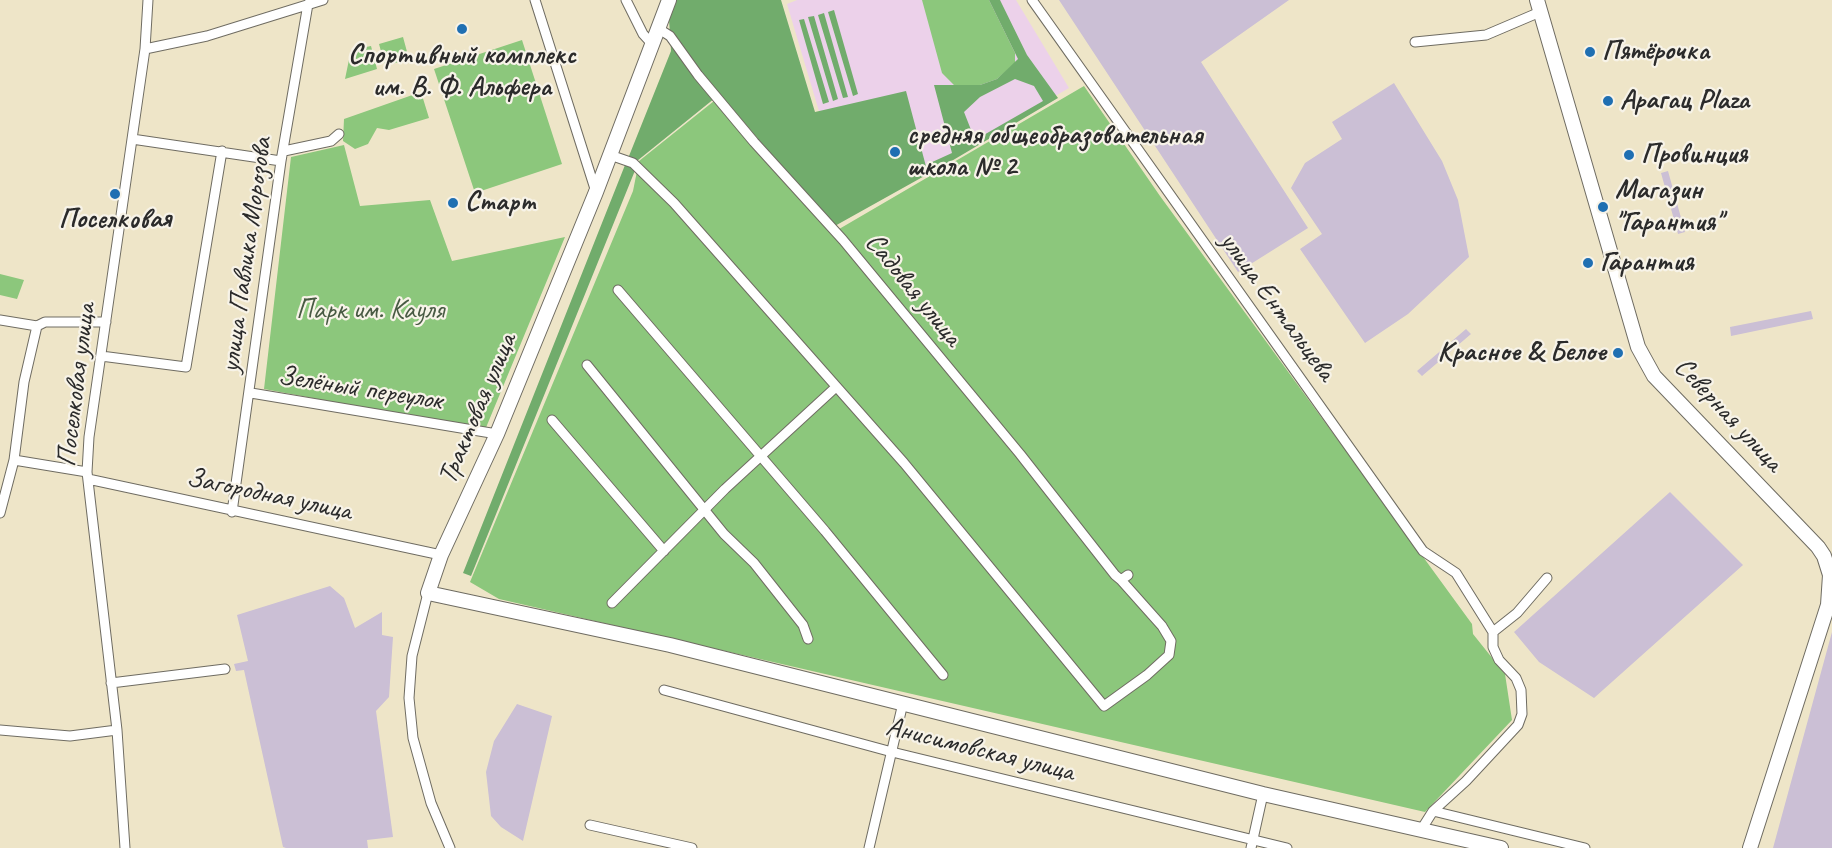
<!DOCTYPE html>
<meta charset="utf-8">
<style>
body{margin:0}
canvas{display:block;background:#eee5c8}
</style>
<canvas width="1832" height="848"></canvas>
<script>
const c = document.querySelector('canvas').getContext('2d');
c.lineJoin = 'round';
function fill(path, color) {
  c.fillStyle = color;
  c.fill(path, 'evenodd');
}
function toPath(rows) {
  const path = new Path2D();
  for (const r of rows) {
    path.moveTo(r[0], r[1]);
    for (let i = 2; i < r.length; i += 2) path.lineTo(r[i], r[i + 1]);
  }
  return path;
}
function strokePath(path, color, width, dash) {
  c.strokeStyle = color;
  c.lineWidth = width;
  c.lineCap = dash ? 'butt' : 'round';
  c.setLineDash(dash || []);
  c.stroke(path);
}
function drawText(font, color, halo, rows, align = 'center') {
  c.font = font + ' Caveat,sans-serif';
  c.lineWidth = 4.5;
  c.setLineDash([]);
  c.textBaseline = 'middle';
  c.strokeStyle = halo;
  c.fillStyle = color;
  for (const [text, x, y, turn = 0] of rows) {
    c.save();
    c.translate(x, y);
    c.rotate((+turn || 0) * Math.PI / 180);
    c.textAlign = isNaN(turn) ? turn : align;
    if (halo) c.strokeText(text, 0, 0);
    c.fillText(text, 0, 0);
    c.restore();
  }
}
const built = toPath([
 [797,0,1016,0,1069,88,850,215,787,4]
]);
const industrial = toPath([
 [1059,0,1289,0,1201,62,1308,228,1238,272],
 [1394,83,1442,161,1458,200,1469,257,1408,314,1365,343,1300,249,1322,234,1291,188,1305,163,1342,139,1332,122],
 [1668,171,1685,232,1678,234,1661,173],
 [1811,311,1813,319,1731,336,1730,327],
 [1466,329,1471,334,1422,376,1417,371],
 [1670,492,1743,565,1594,698,1539,662,1514,632],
 [330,586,344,598,355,628,382,612,382,635,393,637,389,697,376,711,393,837,367,840,368,848,286,848,283,847,244,670,236,671,234,664,248,661,237,615],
 [1832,632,1832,848,1773,848],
 [517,704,552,716,523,841,501,827,491,816,486,772,494,741]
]);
const green = toPath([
 [922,0,989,0,1015,53,1015,63,997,79,980,85,954,85,942,73],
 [403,37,409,59,385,66,379,44],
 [522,40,562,164,475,193,434,69],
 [371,46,377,69,345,79,351,50],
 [1084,86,1160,196,1472,624,1473,634,1505,674,1512,720,1425,812,499,599,470,582,633,191,639,161,719,97,834,232],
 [421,92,429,118,389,130,377,128,368,144,355,149,343,141,344,119],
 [344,145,360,206,430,200,452,261,565,237,485,430,264,389,291,157],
 [0,274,24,280,17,299,0,295]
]);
const forest = toPath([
 [676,0,781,0,815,112,906,91,928,174,833,227,720,94,637,161,629,156,671,51,669,19],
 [989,0,1000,0,1027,55,1058,98,933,172,930,163,952,153,934,85,980,85,997,79,1018,59],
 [1015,79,1034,86,1043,101,975,140,964,112,980,97],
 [834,10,858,94,853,96,828,12],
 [824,13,848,97,843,98,818,15],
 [814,16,838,99,833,101,808,17],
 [804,19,829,102,823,104,799,20],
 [625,165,636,168,471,576,463,573]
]);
const street = toPath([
 [535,0,596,192],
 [626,0,643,34,653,45],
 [1032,0,1423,551,1456,573,1493,632],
 [659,29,670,36,698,75,754,142,843,240,1020,454,1115,575,1121,580,1128,575],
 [1415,42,1486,35,1540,12],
 [145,49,207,36,323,0],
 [132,139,281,161],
 [284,151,331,141,339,134],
 [610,155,633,163,674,203,904,463,1104,706,1147,675,1169,655,1171,641,1162,626,1121,580],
 [618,290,825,531,943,675],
 [0,320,37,326,45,322,106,322],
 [101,356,186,367,222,151],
 [587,365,724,534,754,563,803,625,808,639],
 [251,393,497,434],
 [552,420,664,551],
 [14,460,87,472],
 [88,479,441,555],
 [232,512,281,161,308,4],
 [0,513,14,460,24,382,37,326],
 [428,593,412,656,409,698,413,738,431,803,450,848],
 [612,603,725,489,836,387],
 [111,683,225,669],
 [664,690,892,752,1287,848],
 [0,730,70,736,117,730],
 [1433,811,1585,848],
 [590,825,692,848],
 [1421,830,1433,811,1466,781,1518,725,1522,714,1521,690,1516,678,1499,660,1493,647,1493,632,1517,613,1547,578],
 [125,848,117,730,87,472,89,437,145,49,148,0],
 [869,848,903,703],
 [1251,848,1263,794]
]);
const secondary = toPath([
 [669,0,596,192,497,434,441,555,428,593,670,645,1263,794,1501,848],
 [1537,0,1638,347,1654,376,1818,547,1824,556,1830,575,1828,605,1750,848]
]);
const markers = [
 [462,29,6,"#1f6fb2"],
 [1590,52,6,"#1f6fb2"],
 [1608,101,6,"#1f6fb2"],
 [895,152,6,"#1f6fb2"],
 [1629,155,6,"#1f6fb2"],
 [115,194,6,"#1f6fb2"],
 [453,203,6,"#1f6fb2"],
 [1603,207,6,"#1f6fb2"],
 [1588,263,6,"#1f6fb2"],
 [1618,353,6,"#1f6fb2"]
];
const poiNames = [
 ["Пятёрочка",1602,52],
 ["Спортивный комплекс",462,56,"center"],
 ["им. В. Ф. Альфера",462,88,"center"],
 ["Арагац Plaza",1620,101],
 ["средняя общеобразовательная",907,136],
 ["школа № 2",907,168],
 ["Провинция",1641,155],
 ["Магазин",1615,191],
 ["\"Гарантия\"",1615,223],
 ["Старт",465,203],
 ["Поселковая",115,220,"center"],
 ["Гарантия",1600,263],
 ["Красное & Белое",1606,353,"right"]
];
const streetNames = [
 ["улица Павлика Морозова",247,255,-82],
 ["Садовая улица",913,290,51],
 ["улица Ентальцева",1277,307,54],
 ["Поселковая улица",77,385,-83],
 ["Зелёный переулок",360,389,9],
 ["Трактовая улица",478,409,-67],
 ["Северная улица",1728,415,47],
 ["Загородная улица",269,495,12],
 ["Анисимовская улица",980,750,14]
];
const parkNames = [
 ["Парк им. Кауля",370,311]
];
fill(built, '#ecd1ea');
fill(industrial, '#cbbfd5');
fill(green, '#8cc77c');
fill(forest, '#71ac6c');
strokePath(street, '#6f6c62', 11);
strokePath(secondary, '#6f6c62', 16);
strokePath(street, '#fff', 9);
strokePath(secondary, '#fff', 14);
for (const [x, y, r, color] of markers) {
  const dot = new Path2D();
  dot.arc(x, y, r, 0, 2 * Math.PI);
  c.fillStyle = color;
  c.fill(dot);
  strokePath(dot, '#f7f3e8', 2);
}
drawText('bold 28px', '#2b2b2b', '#f7f3e8', poiNames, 'left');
drawText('28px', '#2b2b2b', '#f7f3e8', streetNames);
drawText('28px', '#485a43', '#f7f3e8', parkNames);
</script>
